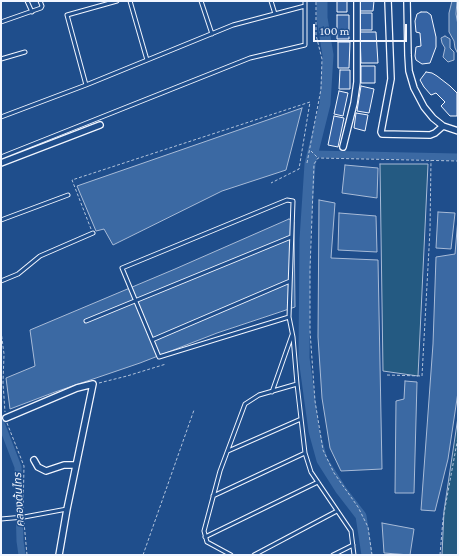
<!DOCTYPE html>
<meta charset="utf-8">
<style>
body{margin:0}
#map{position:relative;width:459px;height:556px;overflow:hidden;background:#1f4e8c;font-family:"Crimson Pro",serif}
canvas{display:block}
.frame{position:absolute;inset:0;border:2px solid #f2f6ff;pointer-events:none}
.scale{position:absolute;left:313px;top:24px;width:94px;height:18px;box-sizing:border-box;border:2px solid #f2f6ff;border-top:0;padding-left:5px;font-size:12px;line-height:14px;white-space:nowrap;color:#f2f6ff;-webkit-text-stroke:3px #1f4e8c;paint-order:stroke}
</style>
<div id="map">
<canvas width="459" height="556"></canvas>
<div class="frame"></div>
<div class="scale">100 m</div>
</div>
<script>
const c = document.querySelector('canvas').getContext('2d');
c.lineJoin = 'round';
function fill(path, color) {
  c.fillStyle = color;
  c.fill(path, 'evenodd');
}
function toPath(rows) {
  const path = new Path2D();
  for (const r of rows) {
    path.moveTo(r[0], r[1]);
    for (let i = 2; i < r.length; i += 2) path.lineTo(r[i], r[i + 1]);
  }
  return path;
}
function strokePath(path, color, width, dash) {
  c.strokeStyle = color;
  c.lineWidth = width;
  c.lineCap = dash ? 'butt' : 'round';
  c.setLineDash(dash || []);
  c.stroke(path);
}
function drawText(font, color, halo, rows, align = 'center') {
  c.font = font + ' "Crimson Pro","Noto Sans Thai",serif';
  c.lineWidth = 3;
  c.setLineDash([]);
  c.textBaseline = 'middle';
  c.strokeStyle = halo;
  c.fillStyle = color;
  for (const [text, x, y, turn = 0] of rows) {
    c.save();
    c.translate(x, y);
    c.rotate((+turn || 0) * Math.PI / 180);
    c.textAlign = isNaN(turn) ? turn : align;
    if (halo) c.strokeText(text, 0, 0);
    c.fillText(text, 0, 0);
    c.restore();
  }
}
const green = toPath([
 [380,164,428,164,418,376,383,371,380,164],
 [458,417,458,555,442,555,444,511,458,417]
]);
const water = toPath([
 [452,1,457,1,456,14,458,25,458,54,455,48,454,41,449,32,449,13,452,1],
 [445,36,450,39,450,48,454,52,454,60,448,62,443,57,445,48,442,43,441,38,445,36],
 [302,108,286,170,222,191,113,245,104,229,96,231,77,186,302,108],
 [345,165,378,168,377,198,342,193,345,165],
 [319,200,335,203,331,258,378,260,382,469,341,471,330,448,322,398,318,337,319,200],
 [438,212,455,213,451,249,436,248,438,212],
 [339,213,376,216,377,252,338,250,339,213],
 [458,218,458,392,448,459,435,511,421,510,433,344,436,257,455,254,458,218],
 [289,219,294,222,295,307,217,333,140,363,55,392,10,409,6,378,35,366,30,330,175,269,289,219],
 [405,381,417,382,414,493,395,493,396,401,404,399,405,381],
 [382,523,414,529,410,555,384,553,382,523]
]);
const canal = toPath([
 [312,154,458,157],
 [1,423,18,467,20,541,22,555]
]);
const river = toPath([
 [322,1,322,18,328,55,325,104,310,164,305,239,304,358,314,431,322,460,341,490,361,516,367,555]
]);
const building = toPath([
 [337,1,347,1,347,12,337,12,337,1],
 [358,1,374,1,373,11,358,11,358,1],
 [421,12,427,12,431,15,436,37,436,47,430,63,422,64,416,60,415,56,416,47,421,46,420,33,416,32,415,21,417,14,421,12],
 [359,13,372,13,372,30,359,30,359,13],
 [337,15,349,15,349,39,337,39,337,15],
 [360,32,376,32,378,63,361,63,360,32],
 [338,42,350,42,349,68,338,68,338,42],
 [361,66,375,66,375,83,361,83,361,66],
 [340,70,350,70,350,89,339,89,340,70],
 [426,72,432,73,437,76,450,86,457,93,457,116,450,116,441,106,445,102,436,93,431,95,424,87,420,80,426,72],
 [361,86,374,89,369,113,357,111,361,86],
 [339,91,348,93,343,116,334,114,339,91],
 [356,113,368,115,365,131,354,128,356,113],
 [334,116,344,118,338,147,328,145,334,116]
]);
const path = toPath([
 [311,151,317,157],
 [307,163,321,89,322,59,316,35,316,1],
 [91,229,72,180,310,102,299,169,271,183],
 [1,331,4,354,3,383,5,412],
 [387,375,422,376,430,230,431,160],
 [99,383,127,376,166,364],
 [7,423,24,466,23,513],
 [24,522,27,555],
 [143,555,194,410],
 [372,555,368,527,358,507,334,473,323,450,315,401,310,331,310,269,314,164,318,158,458,161],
 [440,555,443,519,458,437]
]);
const lane = toPath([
 [27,1,32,12],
 [130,1,147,60],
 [201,1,212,34],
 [271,1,275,14],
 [1,22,41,8,42,6,40,1],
 [1,59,25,52],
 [86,85,233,25,305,6],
 [1,117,86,85,67,15,117,1],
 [1,157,250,58,305,45,305,1],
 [1,220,68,195],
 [1,281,18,274,40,256,93,233],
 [86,321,291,237],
 [152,340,290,281],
 [297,384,305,453,311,472,351,531,354,555],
 [272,392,292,335],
 [228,451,301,419],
 [213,496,305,453],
 [1,519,24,517,67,509],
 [205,537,318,482],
 [231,555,207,542,204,531,220,471,245,404,259,395,297,384,293,337,289,317,293,201,287,200,122,268,159,357,289,317],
 [254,555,337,511],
 [333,555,353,545]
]);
const street = toPath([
 [388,1,391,79,381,132,382,134,430,135,435,133,443,126],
 [407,1,408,55,409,71,414,88,424,107,433,118,443,126,458,131],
 [343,147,354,103,357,82,357,1],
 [1,163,100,125],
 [6,418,77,388,93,384,67,509,59,555],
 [34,460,38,467,46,471,64,465,76,465]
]);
const waterNames = [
 ["คลองต้นไทร",19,500,-93]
];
fill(green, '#245a82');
strokePath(green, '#a8bbd7', 1);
fill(water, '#3b69a3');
strokePath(water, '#a8bbd7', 1);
strokePath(canal, '#3b69a3', 7);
strokePath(river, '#3b69a3', 11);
fill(building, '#3563a3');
strokePath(building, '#f2f6ff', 1);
strokePath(lane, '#f2f6ff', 5);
strokePath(street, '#f2f6ff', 8);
strokePath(path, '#b3c4dc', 1, [3, 2]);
strokePath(lane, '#1f4e8c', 3);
strokePath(street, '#1f4e8c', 5.5);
drawText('italic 11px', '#f2f6ff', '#1f4e8c', waterNames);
</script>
